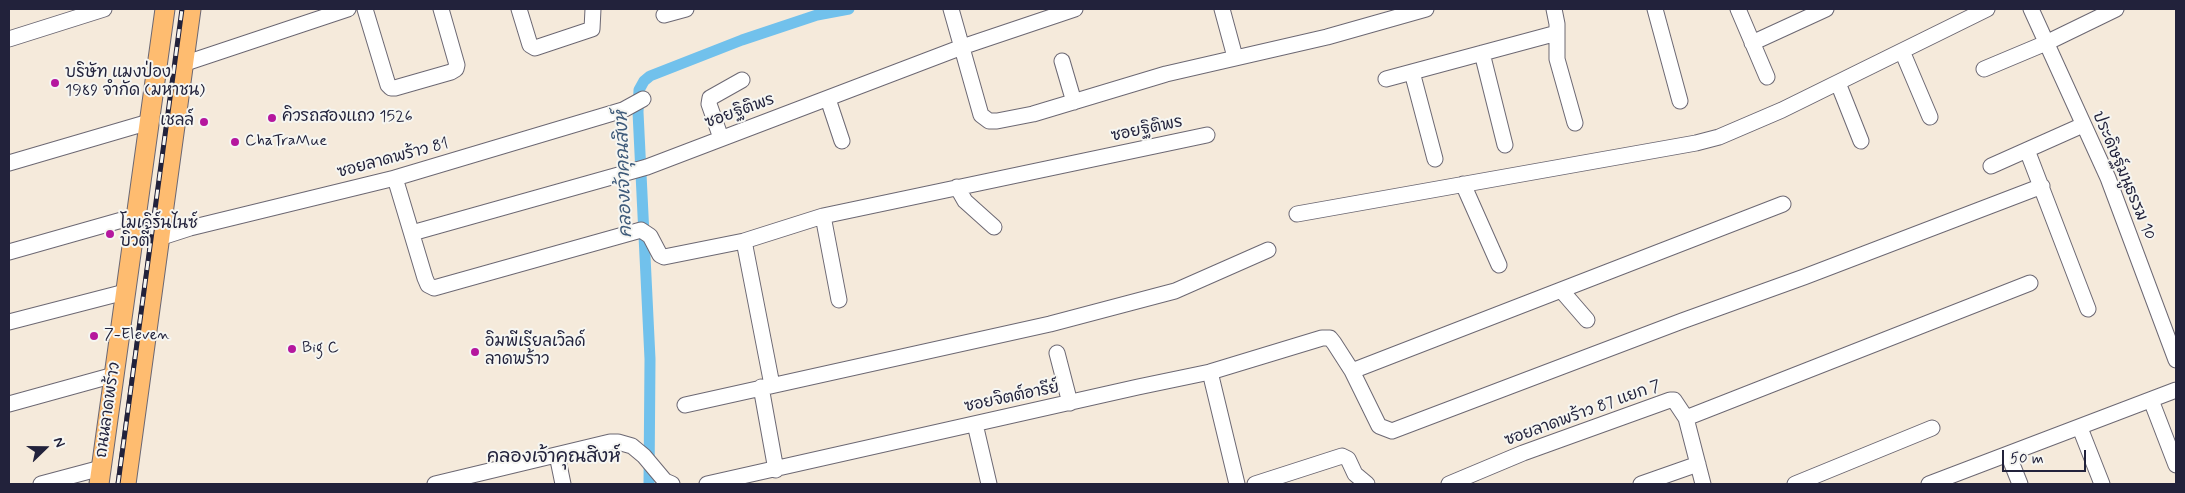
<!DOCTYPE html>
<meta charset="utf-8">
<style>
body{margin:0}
#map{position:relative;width:2185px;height:493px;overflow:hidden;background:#f5eadb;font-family:Mynerve,sans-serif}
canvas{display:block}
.frame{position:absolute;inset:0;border:10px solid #22223b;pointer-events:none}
.north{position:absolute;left:20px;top:423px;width:50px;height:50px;-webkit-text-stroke:4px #f6f6f2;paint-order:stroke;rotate:68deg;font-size:14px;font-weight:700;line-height:20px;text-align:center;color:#22223b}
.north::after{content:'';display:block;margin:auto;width:18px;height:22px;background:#22223b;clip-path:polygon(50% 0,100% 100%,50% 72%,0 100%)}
.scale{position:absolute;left:2002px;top:450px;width:84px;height:22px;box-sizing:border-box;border:2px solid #22223b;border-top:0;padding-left:6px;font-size:15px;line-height:18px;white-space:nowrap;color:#22223b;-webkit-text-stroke:4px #f6f6f2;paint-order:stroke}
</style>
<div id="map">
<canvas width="2185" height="493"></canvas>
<div class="frame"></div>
<div class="north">N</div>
<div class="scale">50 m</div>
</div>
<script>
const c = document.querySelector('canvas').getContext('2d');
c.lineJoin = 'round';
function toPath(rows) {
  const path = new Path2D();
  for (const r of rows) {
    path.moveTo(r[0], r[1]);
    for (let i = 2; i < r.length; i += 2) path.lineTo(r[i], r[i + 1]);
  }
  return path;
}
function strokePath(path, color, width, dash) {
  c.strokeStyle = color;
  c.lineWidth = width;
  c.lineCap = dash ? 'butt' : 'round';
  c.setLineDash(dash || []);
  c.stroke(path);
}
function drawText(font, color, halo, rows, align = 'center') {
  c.font = font + ' Mynerve,"Playpen Sans Thai",sans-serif';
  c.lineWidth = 4;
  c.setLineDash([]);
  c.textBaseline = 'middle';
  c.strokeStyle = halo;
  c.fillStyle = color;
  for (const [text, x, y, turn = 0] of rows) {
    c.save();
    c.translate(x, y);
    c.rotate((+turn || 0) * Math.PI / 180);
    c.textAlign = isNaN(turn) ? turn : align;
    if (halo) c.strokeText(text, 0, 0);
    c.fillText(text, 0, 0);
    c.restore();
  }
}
const canal = toPath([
 [649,484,650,359,638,112,639,90,644,81,650,76,742,40,817,15,849,9]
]);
const minor = toPath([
 [365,9,388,85,391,88,395,88,451,72,456,69,457,65,441,9],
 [519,9,530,45,535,48,592,29,593,9],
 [951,9,981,115,989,121,997,121,1033,114,1166,74,1327,37,1426,9],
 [1222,9,1235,57],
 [1554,9,1557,24,1557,59,1575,123],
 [1655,9,1680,101],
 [1738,9,1767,77],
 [2031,9,2108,178,2176,360],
 [664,15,686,9],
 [9,39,104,9],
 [1752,43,1826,9],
 [1902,51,1930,117],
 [1482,53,1505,145],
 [1062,61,1074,102],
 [183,64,348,9],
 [1984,69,2046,43,2116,9],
 [1412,72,1435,159],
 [1386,79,1557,33],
 [1838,83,1861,141],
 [828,99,842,141],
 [721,138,709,104,710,98,742,80],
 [2027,150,2088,309],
 [9,163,149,122],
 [1991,166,2083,125],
 [395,178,425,278,428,285,434,288,641,230,650,236,660,255,664,257,744,241,823,216,1207,135],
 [1463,184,1499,265],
 [957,187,965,201,994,227],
 [1297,214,1696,143,1719,137,1782,110,1987,9],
 [823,216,839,300],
 [412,233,647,167,962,47,1075,9],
 [159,238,190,228,395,178,623,110,643,99],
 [744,241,772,385],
 [9,252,136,216],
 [1561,290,1587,320],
 [9,322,125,292],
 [1057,353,1070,403],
 [1352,371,1783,204],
 [1210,372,1237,484],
 [761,387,776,470],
 [2151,400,2176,465],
 [9,404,114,375],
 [685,405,1050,324,1156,296,1175,291,1268,250],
 [1686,418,2030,283],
 [975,424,989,484],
 [2080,428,2102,484],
 [2008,454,2020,484],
 [557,455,563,484],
 [41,484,101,468],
 [435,484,610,442,618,442,632,446,644,456,665,481,672,484],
 [707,484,1138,387,1210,372,1322,338,1330,338,1334,343,1352,371,1379,426,1392,431,1682,321,1804,277,2042,186],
 [1255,484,1342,456,1348,459,1355,474,1367,484],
 [1449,484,1523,453,1670,400,1674,400,1686,418,1703,484],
 [1641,484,1698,464],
 [1795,484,1932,428],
 [1929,484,2176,390]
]);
const major = toPath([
 [99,484,165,9],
 [126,484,191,9]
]);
const rail = toPath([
 [118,484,182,9]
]);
const markers = [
 [55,83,5,"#b5179e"],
 [272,118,5,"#b5179e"],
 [204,122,5,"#b5179e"],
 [235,142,5,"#b5179e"],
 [110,234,5,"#b5179e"],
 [94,336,5,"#b5179e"],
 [292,349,5,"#b5179e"],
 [475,352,5,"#b5179e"]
];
const poiNames = [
 ["บริษัท แมงป่อง",65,74],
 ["1989 จำกัด (มหาชน)",65,92],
 ["คิวรถสองแถว 1526",282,118],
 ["เชลล์",194,122,"right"],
 ["ChaTraMue",245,142],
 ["โมเดิร์นไนซ์",120,225],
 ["บิวตี้",120,243],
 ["7-Eleven",104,336],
 ["อิมพีเรียลเวิลด์",485,343],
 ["ลาดพร้าว",485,361],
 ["Big C",302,349]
];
const streetNames = [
 ["ซอยฐิติพร",740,112,-20],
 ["ซอยฐิติพร",1147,130,-12],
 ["ซอยลาดพร้าว 81",393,159,-15],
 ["ประดิษฐ์มนูธรรม 10",2123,176,67],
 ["ซอยจิตต์อารีย์",1012,398,-12],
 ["ถนนลาดพร้าว",109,410,-82],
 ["ซอยลาดพร้าว 87 แยก 7",1583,414,-20]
];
const waterNames = [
 ["คลองเจ้าคุณสิงห์",625,174,-92]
];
const quarterNames = [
 ["คลองเจ้าคุณสิงห์",554,458]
];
strokePath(canal, '#71c1ec', 11);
strokePath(minor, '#6c6873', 17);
strokePath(major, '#6c6873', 21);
strokePath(minor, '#fff', 15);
strokePath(major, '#febc70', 19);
strokePath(rail, '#22223b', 5);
strokePath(rail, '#f6f6f2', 3, [9]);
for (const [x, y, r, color] of markers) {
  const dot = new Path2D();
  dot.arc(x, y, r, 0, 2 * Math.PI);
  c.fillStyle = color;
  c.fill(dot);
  strokePath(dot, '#f6f6f2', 2);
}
drawText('16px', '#22223b', '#f6f6f2', poiNames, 'left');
drawText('16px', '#22223b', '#f6f6f2', streetNames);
drawText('italic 18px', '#3e5a79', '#f6f6f2', waterNames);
drawText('19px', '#22223b', '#f6f6f2', quarterNames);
</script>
